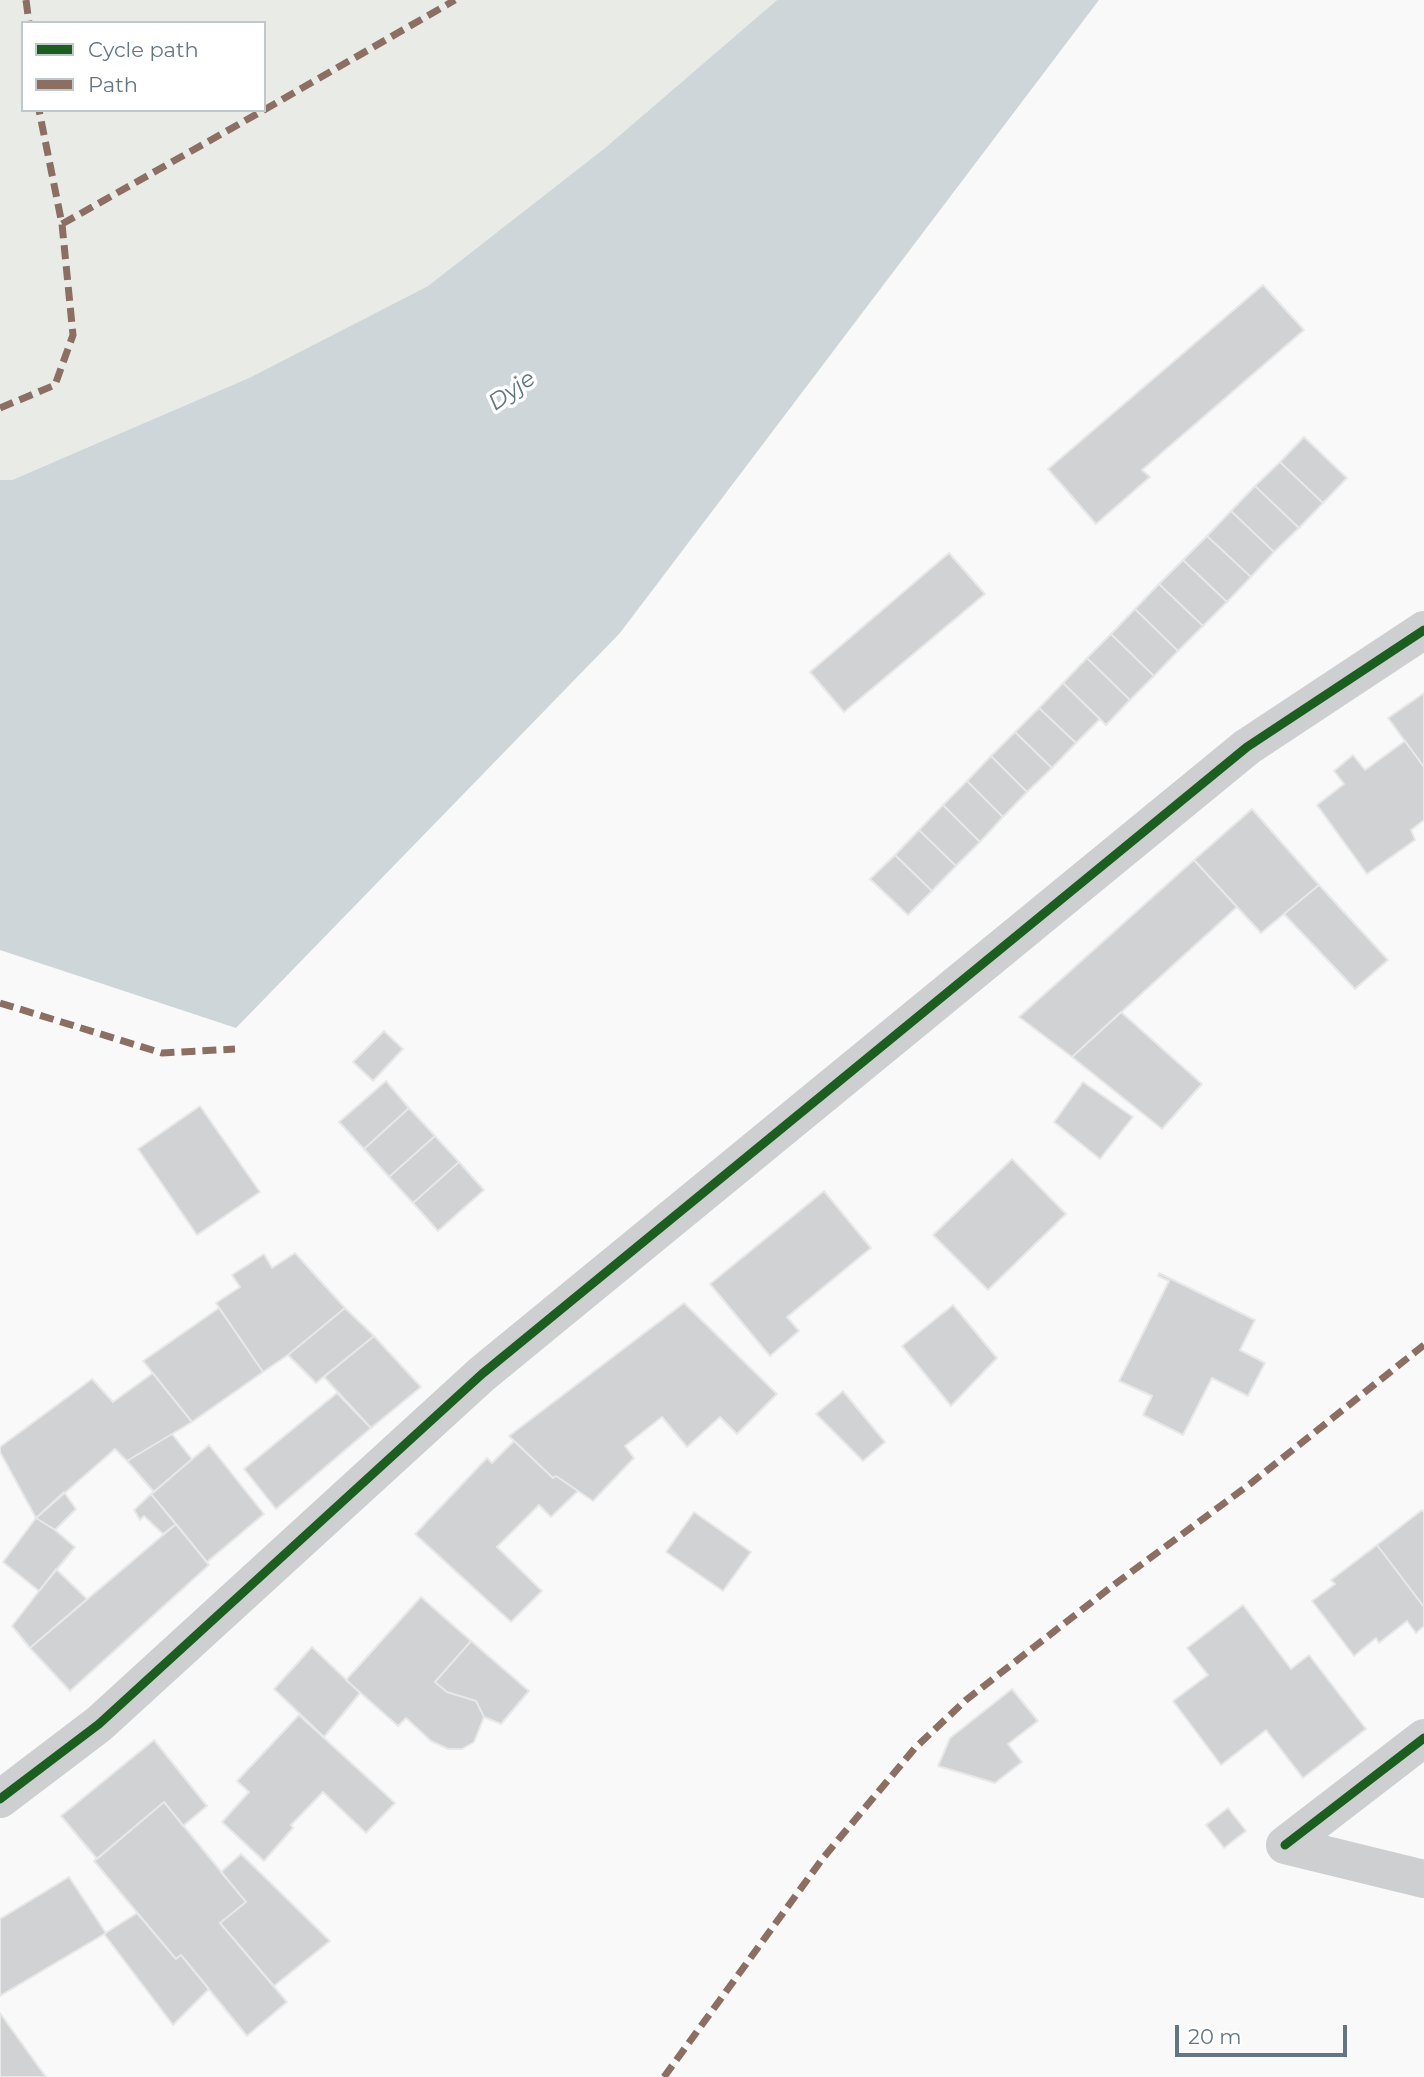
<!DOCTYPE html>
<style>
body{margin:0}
#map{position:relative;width:1424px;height:2077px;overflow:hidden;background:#f9f9f9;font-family:Montserrat,sans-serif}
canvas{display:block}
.legend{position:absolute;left:21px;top:21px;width:245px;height:91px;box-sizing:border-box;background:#fff;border:2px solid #c1c8cd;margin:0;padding:9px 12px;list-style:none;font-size:21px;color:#657683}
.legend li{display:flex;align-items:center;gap:14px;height:35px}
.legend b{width:35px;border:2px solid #c1c8cd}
.scale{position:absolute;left:1175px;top:2025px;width:172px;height:32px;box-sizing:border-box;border:4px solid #657683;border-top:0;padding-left:9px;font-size:21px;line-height:24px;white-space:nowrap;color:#657683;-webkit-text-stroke:5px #fff;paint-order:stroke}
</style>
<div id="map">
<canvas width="1424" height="2077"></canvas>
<ul class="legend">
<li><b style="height:9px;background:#1b5e20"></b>Cycle path</li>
<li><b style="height:9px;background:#8d6e63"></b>Path</li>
</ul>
<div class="scale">20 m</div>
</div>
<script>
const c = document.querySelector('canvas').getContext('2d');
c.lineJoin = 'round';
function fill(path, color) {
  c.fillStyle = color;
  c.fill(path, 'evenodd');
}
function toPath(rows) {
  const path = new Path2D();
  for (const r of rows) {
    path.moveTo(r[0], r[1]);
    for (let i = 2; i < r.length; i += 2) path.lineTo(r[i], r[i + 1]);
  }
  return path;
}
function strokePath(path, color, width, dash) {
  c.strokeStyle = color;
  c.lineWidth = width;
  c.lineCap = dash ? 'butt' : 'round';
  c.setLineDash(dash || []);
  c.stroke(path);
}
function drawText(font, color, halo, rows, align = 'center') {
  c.font = font + ' Montserrat,sans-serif';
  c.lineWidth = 7;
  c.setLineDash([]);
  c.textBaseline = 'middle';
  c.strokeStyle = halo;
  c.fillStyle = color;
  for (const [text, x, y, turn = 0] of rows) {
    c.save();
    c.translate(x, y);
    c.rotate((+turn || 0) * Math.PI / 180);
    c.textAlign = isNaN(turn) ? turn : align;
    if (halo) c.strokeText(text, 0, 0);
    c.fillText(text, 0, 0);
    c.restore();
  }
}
const green = toPath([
 [0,0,777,0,605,148,428,286,251,377,12,480,0,480],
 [23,23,264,23,264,110,23,110]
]);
const water = toPath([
 [777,0,1099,0,620,633,236,1028,0,950,0,480,12,480,251,377,428,286,605,148]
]);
const building = toPath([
 [1263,285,1304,330,1142,470,1150,477,1096,524,1048,469,1263,285],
 [1304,437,1347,478,1323,503,1280,462,1304,437],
 [1280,462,1323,503,1299,528,1255,486,1280,462],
 [1255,486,1299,528,1274,552,1231,511,1255,486],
 [1231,511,1274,552,1251,577,1207,536,1231,511],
 [1207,536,1251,577,1227,602,1183,560,1207,536],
 [949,553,985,594,844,712,810,672,949,553],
 [1183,560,1227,602,1203,626,1159,584,1183,560],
 [1159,584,1203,626,1178,651,1135,609,1159,584],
 [1135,609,1178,651,1154,676,1111,634,1135,609],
 [1111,634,1154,676,1130,700,1087,658,1111,634],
 [1087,658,1130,700,1106,725,1063,683,1087,658],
 [1063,683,1100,719,1076,743,1039,708,1063,683],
 [1424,693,1424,767,1388,718,1424,693],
 [1039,708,1076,743,1052,768,1015,732,1039,708],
 [1015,732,1052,768,1027,792,991,756,1015,732],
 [1405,741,1424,767,1424,820,1411,830,1415,840,1367,874,1317,805,1344,784,1334,771,1353,755,1365,770,1405,741],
 [991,756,1027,792,1003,817,967,781,991,756],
 [967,781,1003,817,980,842,943,805,967,781],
 [943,805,980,842,956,866,919,830,943,805],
 [1252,809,1319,885,1261,933,1194,860,1252,809],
 [919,830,956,866,932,891,895,855,919,830],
 [895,855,932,891,908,915,870,879,895,855],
 [1194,860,1237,907,1072,1057,1019,1017,1194,860],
 [1319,885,1388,960,1355,989,1284,914,1319,885],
 [1121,1012,1202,1084,1162,1129,1072,1057,1121,1012],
 [384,1031,403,1049,373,1081,353,1062,384,1031],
 [386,1081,409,1108,364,1149,339,1122,386,1081],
 [1083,1082,1133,1117,1100,1159,1054,1122,1083,1082],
 [200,1106,260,1192,197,1235,138,1149,200,1106],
 [409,1108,435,1136,389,1177,364,1149,409,1108],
 [435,1136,459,1162,413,1203,389,1177,435,1136],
 [1012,1159,1066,1214,988,1290,933,1235,1012,1159],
 [459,1162,484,1190,438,1231,413,1203,459,1162],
 [824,1191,871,1248,787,1317,799,1331,770,1356,710,1284,824,1191],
 [295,1253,345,1308,288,1355,263,1372,216,1303,240,1287,232,1275,264,1254,272,1268,295,1253],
 [1159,1273,1255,1320,1240,1350,1265,1363,1248,1396,1212,1378,1183,1435,1143,1415,1152,1396,1119,1381,1169,1281,1158,1276,1159,1273],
 [684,1303,777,1394,737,1434,720,1417,687,1447,662,1417,625,1446,634,1458,593,1501,556,1476,553,1478,509,1436,684,1303],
 [953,1305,997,1358,951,1406,902,1346,953,1305],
 [219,1308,263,1372,192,1422,143,1361,219,1308],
 [345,1308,374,1336,316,1383,288,1355,345,1308],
 [374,1336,421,1387,371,1428,324,1377,374,1336],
 [153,1373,192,1422,127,1461,115,1449,36,1518,0,1452,0,1447,92,1379,113,1402,153,1373],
 [843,1391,885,1442,863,1461,816,1414,843,1391],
 [337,1393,371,1428,276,1509,244,1469,337,1393],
 [172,1434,192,1459,154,1492,127,1461,172,1434],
 [514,1441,553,1478,556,1476,578,1491,551,1517,539,1505,497,1547,542,1591,511,1622,415,1534,487,1458,492,1463,514,1441],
 [209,1445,264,1514,207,1562,151,1494,209,1445],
 [64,1492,76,1509,55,1530,36,1518,64,1492],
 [151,1494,176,1524,163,1534,144,1516,140,1520,134,1510,151,1494],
 [1422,1510,1424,1512,1424,1607,1377,1545,1422,1510],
 [694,1512,751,1552,723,1591,666,1552,694,1512],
 [36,1518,55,1530,75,1547,39,1591,3,1562,36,1518],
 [176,1524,209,1565,70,1691,30,1648,176,1524],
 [1377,1545,1424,1607,1424,1626,1416,1633,1407,1621,1379,1643,1376,1638,1354,1656,1312,1601,1335,1584,1331,1580,1377,1545],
 [56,1569,87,1599,30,1648,12,1626,56,1569],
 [421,1597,471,1641,435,1682,447,1692,476,1701,484,1717,474,1742,462,1749,448,1749,431,1741,406,1718,398,1726,346,1680,421,1597],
 [1243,1605,1291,1669,1309,1655,1366,1729,1303,1778,1266,1730,1221,1765,1173,1701,1208,1675,1187,1648,1243,1605],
 [471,1641,529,1691,501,1724,484,1717,476,1701,447,1692,435,1682,471,1641],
 [312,1647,360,1693,324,1737,274,1689,312,1647],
 [1012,1689,1038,1721,1008,1744,1022,1762,995,1783,938,1766,950,1738,1012,1689],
 [299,1715,395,1803,366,1833,323,1792,291,1825,293,1828,264,1861,222,1822,249,1792,237,1781,299,1715],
 [154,1740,207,1806,183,1826,164,1802,97,1859,61,1816,154,1740],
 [164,1802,246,1902,220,1923,287,2002,247,2036,181,1955,176,1959,94,1861,164,1802],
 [1228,1808,1246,1831,1224,1848,1206,1825,1228,1808],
 [241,1854,330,1941,274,1986,220,1923,246,1902,221,1872,241,1854],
 [69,1877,106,1933,0,1996,0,1919,69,1877],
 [137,1913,176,1959,181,1955,209,1989,173,2025,104,1934,137,1913],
 [0,2013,46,2077,0,2077,0,2013]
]);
const minor = toPath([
 [1285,1845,1424,1738],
 [1285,1845,1424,1879]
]);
const tertiary = toPath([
 [0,1799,99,1724,482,1374,1247,747,1424,630]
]);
const quiet = toPath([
 [26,0,29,23],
 [264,110,455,0],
 [62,224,264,110],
 [0,408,55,385,73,335,62,224,39,110],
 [0,1003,162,1053,235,1049],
 [664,2077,823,1858,915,1748,966,1700,1115,1584,1250,1484,1424,1345]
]);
const cycleway = toPath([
 [0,1799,99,1724,482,1374,1247,747,1424,630],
 [1285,1845,1424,1738]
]);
const waterNames = [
 ["Dyje",512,391,-35]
];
fill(green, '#e8ebe6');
fill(water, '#ced6d9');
fill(building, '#d0d2d3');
strokePath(building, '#e8e8e8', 2);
strokePath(minor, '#cecfd0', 38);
strokePath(tertiary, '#cecfd0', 38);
strokePath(quiet, '#8d6e63', 7, [14, 7]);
strokePath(cycleway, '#1b5e20', 9);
drawText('italic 23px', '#60757c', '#fff', waterNames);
</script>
